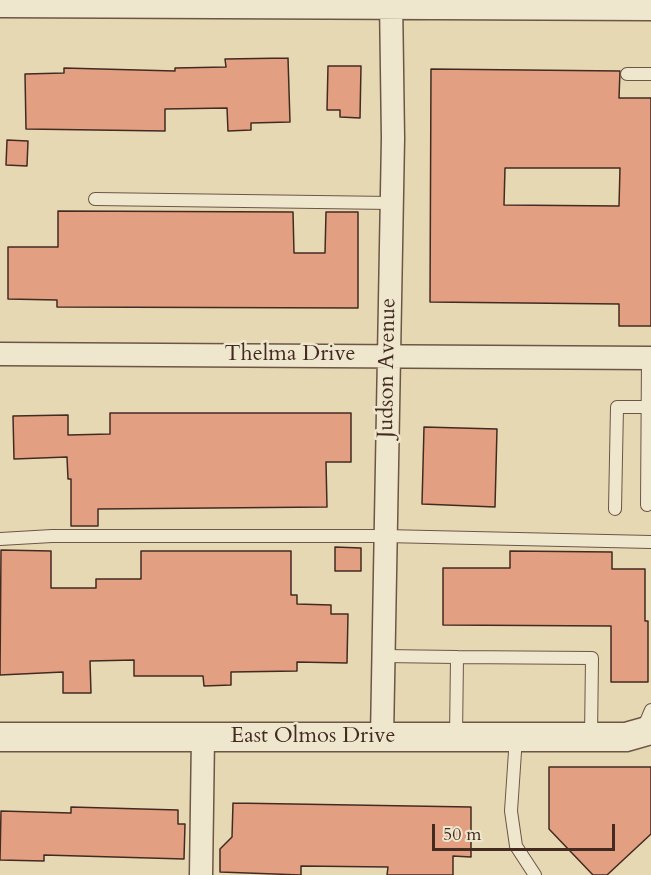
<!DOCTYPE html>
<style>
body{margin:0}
#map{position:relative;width:651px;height:875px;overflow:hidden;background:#e7d8b4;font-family:Cardo,serif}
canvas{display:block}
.scale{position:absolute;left:432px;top:824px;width:183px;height:27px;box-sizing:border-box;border:3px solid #432b22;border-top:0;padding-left:8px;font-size:18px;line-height:21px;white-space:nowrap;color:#432b22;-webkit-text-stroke:4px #efe6ce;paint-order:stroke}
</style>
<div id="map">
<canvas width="651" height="875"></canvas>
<div class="scale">50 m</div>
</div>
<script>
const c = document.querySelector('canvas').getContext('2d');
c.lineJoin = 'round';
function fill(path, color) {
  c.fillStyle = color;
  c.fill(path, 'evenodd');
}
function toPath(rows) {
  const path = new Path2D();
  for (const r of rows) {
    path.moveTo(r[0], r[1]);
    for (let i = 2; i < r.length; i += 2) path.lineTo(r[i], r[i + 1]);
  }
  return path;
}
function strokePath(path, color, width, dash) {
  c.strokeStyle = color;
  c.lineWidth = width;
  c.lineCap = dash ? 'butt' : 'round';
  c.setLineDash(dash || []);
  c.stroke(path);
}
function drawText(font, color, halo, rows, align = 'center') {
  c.font = font + ' Cardo,serif';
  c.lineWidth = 5;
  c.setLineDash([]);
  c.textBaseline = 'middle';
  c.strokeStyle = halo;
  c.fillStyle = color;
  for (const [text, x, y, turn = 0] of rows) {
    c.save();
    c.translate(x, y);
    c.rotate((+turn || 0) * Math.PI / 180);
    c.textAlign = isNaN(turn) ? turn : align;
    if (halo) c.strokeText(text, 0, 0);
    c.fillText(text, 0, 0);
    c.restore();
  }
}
const building = toPath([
 [288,58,290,122,251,123,251,130,228,131,227,108,165,109,165,131,26,129,25,74,64,73,64,68,175,71,175,68,226,67,225,59,288,58],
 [328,66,361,66,360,118,340,117,340,110,327,110,328,66],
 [431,69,620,71,619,98,651,98,651,326,619,326,619,304,430,302,431,69],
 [505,168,620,168,619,206,504,205,505,168],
 [7,140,28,141,27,166,6,165,7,140],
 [58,211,293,212,294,253,325,253,326,212,358,212,358,308,57,307,57,300,8,299,8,247,58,247,58,211],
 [110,413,351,413,351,462,326,462,327,507,98,509,98,526,71,526,71,479,68,479,67,457,14,459,13,416,68,415,68,435,110,434,110,413],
 [424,427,497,429,495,507,422,504,424,427],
 [335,547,361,548,361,571,335,571,335,547],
 [1,550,51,551,51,588,96,588,96,579,141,579,141,551,291,551,291,595,297,595,297,604,331,605,331,614,348,614,347,663,297,662,297,671,231,672,231,685,204,686,203,676,134,676,134,660,90,661,91,693,63,693,63,672,0,675,1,550],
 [510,551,612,552,612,569,645,569,645,621,648,621,648,682,611,682,611,626,443,625,443,568,510,568,510,551],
 [549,767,651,767,651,834,607,875,593,875,549,829,549,767],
 [233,803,471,807,471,857,453,856,453,875,387,875,388,867,301,866,301,875,220,872,220,849,232,837,233,803],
 [71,807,178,810,178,824,185,824,184,859,44,855,44,861,0,860,1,811,71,813,71,807]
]);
const service = toPath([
 [627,74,651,74],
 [95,199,391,203],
 [647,505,648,358],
 [615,509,617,407,651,407],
 [0,539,52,536,385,536,651,542],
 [384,656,457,657],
 [642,731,651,710],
 [456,737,457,657,592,658,591,737],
 [516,737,511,811,516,846,535,875]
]);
const minor = toPath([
 [0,6,651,9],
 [0,354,651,358],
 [382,737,393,138,391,0],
 [201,875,203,737]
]);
const tertiary = toPath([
 [0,737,626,737,651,730]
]);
const streetNames = [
 ["Thelma Drive",290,355],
 ["Judson Avenue",388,368,-89],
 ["East Olmos Drive",313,737]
];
fill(building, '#e29f81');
strokePath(building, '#432b22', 1.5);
strokePath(service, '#6c5646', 14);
strokePath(minor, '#6c5646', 25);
strokePath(tertiary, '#6c5646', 31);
strokePath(service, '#efe6ce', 12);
strokePath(minor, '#efe6ce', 22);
strokePath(tertiary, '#efe6ce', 28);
drawText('22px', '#432b22', '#efe6ce', streetNames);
</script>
